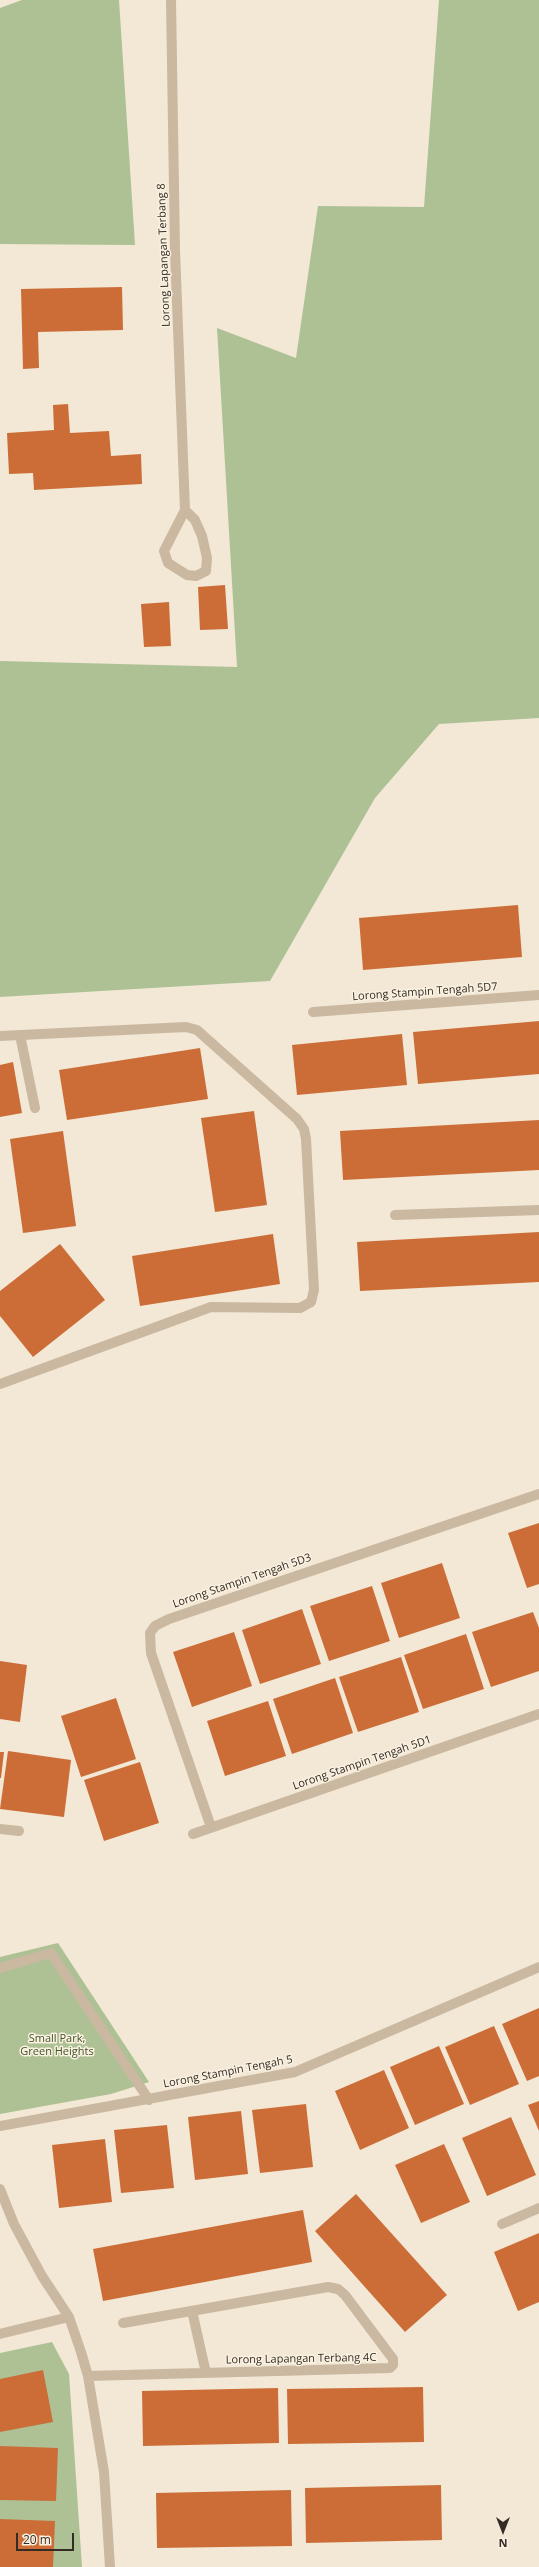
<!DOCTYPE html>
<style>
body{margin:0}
#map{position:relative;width:539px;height:2567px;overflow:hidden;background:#f2e8d5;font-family:"Open Sans",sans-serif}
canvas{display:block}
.north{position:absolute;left:483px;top:2511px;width:40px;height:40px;-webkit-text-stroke:3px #faf1e1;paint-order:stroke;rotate:180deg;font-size:11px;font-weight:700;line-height:16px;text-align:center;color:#342b24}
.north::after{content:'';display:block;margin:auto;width:14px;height:18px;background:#342b24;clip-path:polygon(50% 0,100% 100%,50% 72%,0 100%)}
.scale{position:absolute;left:16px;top:2533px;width:58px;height:18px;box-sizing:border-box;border:2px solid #342b24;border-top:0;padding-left:5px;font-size:12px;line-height:14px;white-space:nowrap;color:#342b24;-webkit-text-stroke:3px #faf1e1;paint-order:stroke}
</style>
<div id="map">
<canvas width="539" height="2567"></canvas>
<div class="north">N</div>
<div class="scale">20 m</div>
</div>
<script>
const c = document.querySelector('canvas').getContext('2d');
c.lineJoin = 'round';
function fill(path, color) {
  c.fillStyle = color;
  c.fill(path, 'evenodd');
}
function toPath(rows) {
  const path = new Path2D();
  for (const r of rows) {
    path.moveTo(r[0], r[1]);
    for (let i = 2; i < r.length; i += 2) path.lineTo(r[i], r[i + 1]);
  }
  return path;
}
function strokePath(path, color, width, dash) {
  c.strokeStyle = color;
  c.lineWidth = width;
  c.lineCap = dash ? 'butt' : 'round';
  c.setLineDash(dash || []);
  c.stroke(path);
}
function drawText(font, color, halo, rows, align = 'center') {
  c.font = font + ' "Open Sans",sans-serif';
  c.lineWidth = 3;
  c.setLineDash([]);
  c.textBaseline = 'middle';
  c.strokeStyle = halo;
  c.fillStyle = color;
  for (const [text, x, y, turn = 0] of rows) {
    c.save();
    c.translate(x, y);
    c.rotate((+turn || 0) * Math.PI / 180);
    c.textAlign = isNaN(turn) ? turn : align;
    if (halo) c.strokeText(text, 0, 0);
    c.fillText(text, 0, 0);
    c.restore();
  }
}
const green = toPath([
 [22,0,119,0,135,245,0,244,0,8],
 [439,0,539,0,539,718,439,724,375,798,270,981,0,997,0,661,237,667,217,328,296,358,318,206,424,207],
 [58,1943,149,2082,111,2094,0,2114,0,1957],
 [52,2342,69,2374,82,2567,0,2567,0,2353]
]);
const building = toPath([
 [122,287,123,330,38,332,39,368,23,369,21,289],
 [68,404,70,433,109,431,111,456,141,454,142,484,34,490,33,473,9,474,7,433,54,430,53,405],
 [225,585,228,629,200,630,198,587],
 [169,602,171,646,144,647,141,604],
 [518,905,522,957,363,970,359,918],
 [539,1021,539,1074,418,1084,413,1032],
 [402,1034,407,1085,297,1095,292,1045],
 [200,1048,208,1099,67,1120,59,1070],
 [13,1062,22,1113,0,1117,0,1065],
 [254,1111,267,1205,215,1212,201,1118],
 [539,1120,539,1170,343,1180,340,1131],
 [63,1131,76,1226,23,1233,10,1139],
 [539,1232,539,1282,360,1291,357,1242],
 [273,1234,280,1284,140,1306,132,1256],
 [60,1244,105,1300,33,1357,0,1316,0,1291],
 [539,1523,539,1584,527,1588,508,1533],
 [442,1563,460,1618,399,1638,381,1583],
 [372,1586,390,1641,329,1661,310,1606],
 [302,1609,321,1664,260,1684,242,1630],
 [533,1612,539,1628,539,1671,491,1687,472,1632],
 [234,1632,252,1686,192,1707,173,1652],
 [466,1634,484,1689,423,1709,404,1655],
 [401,1657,419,1712,358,1732,339,1677],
 [0,1661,27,1665,20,1722,0,1719],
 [335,1678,353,1733,292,1754,273,1699],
 [116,1698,136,1759,81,1777,61,1716],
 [268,1701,286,1756,225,1776,207,1721],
 [8,1751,71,1760,64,1817,0,1809],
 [0,1752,4,1752,1,1778,0,1778],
 [140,1762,159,1823,104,1841,84,1780],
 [539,2008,539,2076,527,2081,502,2024],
 [494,2026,519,2084,470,2105,445,2047],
 [439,2046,464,2104,415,2125,390,2067],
 [384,2070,409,2128,360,2150,335,2091],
 [539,2101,539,2131,528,2105],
 [306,2104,313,2167,260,2173,252,2110],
 [241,2111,248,2174,195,2180,188,2117],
 [511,2117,536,2175,487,2196,462,2138],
 [167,2125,174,2188,121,2193,114,2130],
 [105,2139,112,2202,59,2208,52,2145],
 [444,2144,470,2202,421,2223,395,2165],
 [356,2194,447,2295,405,2332,315,2231],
 [303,2210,312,2262,103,2301,93,2249],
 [539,2233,539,2302,518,2311,494,2252],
 [43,2370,53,2422,0,2432,0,2379],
 [423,2387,424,2442,288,2444,287,2389],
 [278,2388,279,2443,143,2446,142,2391],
 [0,2446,58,2448,56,2501,0,2500],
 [441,2485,442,2540,306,2543,305,2488],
 [291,2490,292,2546,157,2548,156,2493],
 [0,2519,55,2521,53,2567,0,2567]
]);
const lane = toPath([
 [171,0,175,250,185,510,164,551,168,563,187,575,196,576,206,571,207,558,202,536,195,520,185,510],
 [20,1035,35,1108],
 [0,1036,186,1027,197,1030,297,1119,304,1129,306,1139,314,1290,311,1302,300,1308,211,1307,0,1384]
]);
const street = toPath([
 [313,1012,539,995],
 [395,1215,539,1210],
 [211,1827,151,1653,150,1633,155,1626,169,1619,539,1494],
 [0,1829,19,1831],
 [193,1834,539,1714],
 [0,1968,51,1953,149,2100],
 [0,2126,295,2072,539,1967],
 [0,2189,14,2224,42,2276,69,2317,81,2352,88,2376,104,2472,110,2567],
 [502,2224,539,2208],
 [192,2311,206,2373],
 [0,2334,69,2317],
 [88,2376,390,2368,393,2365,393,2359,345,2295,338,2289,328,2287,123,2323]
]);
const streetNames = [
 ["Lorong Lapangan Terbang 8",164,255,-92],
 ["Lorong Stampin Tengah 5D7",425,992,-4],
 ["Lorong Stampin Tengah 5D3",242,1581,-19],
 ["Lorong Stampin Tengah 5D1",362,1763,-19],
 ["Lorong Stampin Tengah 5",228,2072,-11],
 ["Lorong Lapangan Terbang 4C",301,2359,-1]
];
const parkNames = [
 ["Small Park,",57,2039],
 ["Green Heights",57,2052]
];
fill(green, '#adc195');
fill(building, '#cc6d38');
strokePath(lane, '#cab8a1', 10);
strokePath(street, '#cab8a1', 10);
drawText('11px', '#342b24', '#faf1e1', streetNames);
drawText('11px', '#3e5327', '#faf1e1', parkNames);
</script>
